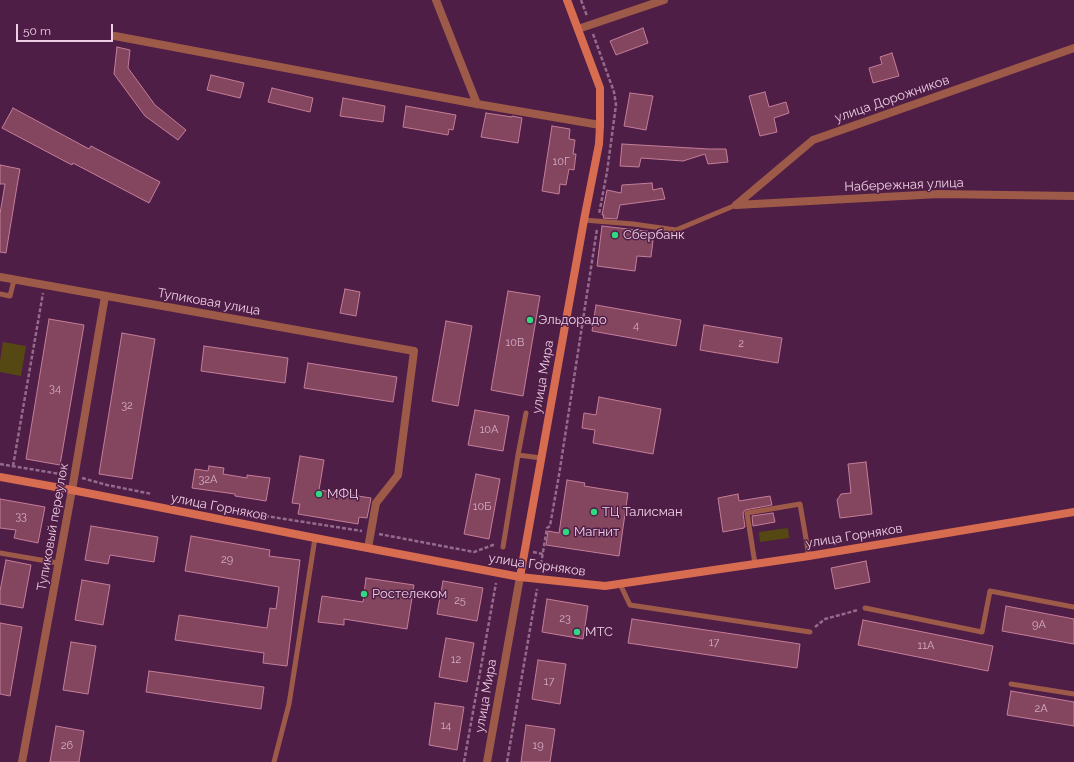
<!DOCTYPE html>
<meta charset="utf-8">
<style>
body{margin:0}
#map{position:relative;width:1074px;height:762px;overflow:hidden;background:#4f1e46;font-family:Raleway,sans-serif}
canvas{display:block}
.scale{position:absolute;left:16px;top:24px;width:97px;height:18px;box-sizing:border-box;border:2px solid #edcee5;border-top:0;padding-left:5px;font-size:12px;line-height:14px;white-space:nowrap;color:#edcee5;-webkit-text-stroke:3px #4f1e46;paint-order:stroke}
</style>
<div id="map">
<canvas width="1074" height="762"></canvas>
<div class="scale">50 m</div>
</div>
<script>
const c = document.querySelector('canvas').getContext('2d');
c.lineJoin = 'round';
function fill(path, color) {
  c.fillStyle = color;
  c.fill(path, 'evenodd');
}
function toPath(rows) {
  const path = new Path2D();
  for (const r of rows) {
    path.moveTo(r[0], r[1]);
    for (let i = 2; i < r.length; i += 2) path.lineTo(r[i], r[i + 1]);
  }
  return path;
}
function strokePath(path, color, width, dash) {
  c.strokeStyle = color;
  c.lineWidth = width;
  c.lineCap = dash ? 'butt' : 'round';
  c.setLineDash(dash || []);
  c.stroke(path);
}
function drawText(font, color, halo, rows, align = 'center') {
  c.font = font + ' Raleway,sans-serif';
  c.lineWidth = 3;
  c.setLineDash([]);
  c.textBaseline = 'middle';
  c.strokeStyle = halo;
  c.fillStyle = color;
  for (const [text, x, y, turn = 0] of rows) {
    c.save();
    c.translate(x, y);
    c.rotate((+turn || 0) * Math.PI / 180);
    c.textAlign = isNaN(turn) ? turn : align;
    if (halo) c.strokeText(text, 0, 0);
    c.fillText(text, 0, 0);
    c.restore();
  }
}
const green = toPath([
 [3,342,26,346,21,376,0,372,0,361],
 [788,528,789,538,760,542,759,532]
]);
const building = toPath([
 [643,28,648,43,616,55,610,41,643,28],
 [117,47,130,50,128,68,155,105,186,130,178,140,145,116,114,74,117,47],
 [892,53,899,76,873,83,869,68,882,64,880,57,892,53],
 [211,75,244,83,240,98,207,90,211,75],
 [272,88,313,98,310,112,268,102,272,88],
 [765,92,769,107,786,102,789,113,774,118,777,132,760,136,749,96,765,92],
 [630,93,653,96,646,130,624,126,630,93],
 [343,98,385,106,383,122,340,116,343,98],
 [406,106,456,115,453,130,449,129,448,135,403,127,406,106],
 [13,108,89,149,91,146,160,182,149,203,73,163,72,165,2,128,13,108],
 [486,113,512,117,512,116,522,118,518,143,481,137,486,113],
 [552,126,570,129,569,139,575,140,573,154,576,154,574,170,569,169,566,185,560,184,559,194,542,191,552,126],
 [622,144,709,149,726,149,728,162,708,164,705,154,683,161,641,158,639,167,620,166,622,144],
 [0,165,20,169,17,186,6,253,0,252,0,214,5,184,0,184,0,165],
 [652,183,653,190,662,188,665,199,620,205,617,219,603,218,604,215,602,215,607,190,621,193,622,185,652,183],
 [602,226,654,232,651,257,637,256,635,271,597,266,602,226],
 [345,289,360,292,356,316,340,313,345,289],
 [508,291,540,296,523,396,491,390,508,291],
 [596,305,681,320,676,346,592,331,596,305],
 [49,319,84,325,60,465,26,459,49,319],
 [446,321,472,326,458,406,432,401,446,321],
 [704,325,782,338,778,363,700,350,704,325],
 [122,333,155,339,132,479,99,474,122,333],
 [204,346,288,358,285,383,201,371,204,346],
 [308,363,397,377,393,402,304,388,308,363],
 [599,397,661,409,653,454,593,443,595,430,582,428,584,413,596,415,599,397],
 [475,410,509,416,503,451,468,445,475,410],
 [300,456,324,460,319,490,371,498,367,518,359,517,358,524,298,514,300,504,292,503,300,456],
 [866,462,872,514,840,518,837,500,841,494,851,493,848,464,866,462],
 [209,466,224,468,223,474,247,478,247,475,270,478,266,501,235,496,235,494,192,488,195,469,208,471,209,466],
 [476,474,500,479,489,539,464,534,476,474],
 [567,480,585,483,584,486,628,493,619,556,546,545,548,531,559,533,567,480],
 [738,494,739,501,770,496,772,505,745,510,743,513,745,527,744,527,744,528,723,532,718,498,738,494],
 [0,499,45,507,38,543,14,538,16,530,0,528,0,499],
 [773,513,775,522,753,526,752,516,773,513],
 [91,526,158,537,154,562,110,555,108,564,85,560,91,526],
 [191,536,270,550,269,556,300,560,287,666,263,663,264,653,175,640,179,615,267,628,270,608,276,609,279,587,185,571,191,536],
 [6,560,31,565,23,608,0,604,0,591,6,560],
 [866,561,870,582,835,589,831,568,866,561],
 [366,578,414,585,407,629,344,619,344,625,318,622,322,596,363,602,366,578],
 [82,580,110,585,103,625,75,620,82,580],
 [443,581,483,588,477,621,437,614,443,581],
 [547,599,588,606,583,639,542,632,547,599],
 [1006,606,1074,619,1074,644,1002,631,1006,606],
 [632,619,800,644,797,668,628,643,632,619],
 [863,620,993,646,988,671,858,645,863,620],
 [0,623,22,627,10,696,0,694,0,623],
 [446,638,474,643,467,682,439,677,446,638],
 [71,642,96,646,88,694,63,690,71,642],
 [538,660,566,664,560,704,532,699,538,660],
 [149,671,264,687,261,709,146,692,149,671],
 [1011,691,1074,702,1074,726,1007,715,1011,691],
 [435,703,464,707,457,750,429,745,435,703],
 [526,725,555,729,550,762,521,762,526,725],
 [56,726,84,731,79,762,50,762,56,726]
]);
const path = toPath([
 [581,0,587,16],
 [593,34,614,92,616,105,607,172,599,214],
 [0,464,66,475],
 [13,466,43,293],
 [82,478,107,485,152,494],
 [259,515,362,531],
 [379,534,474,552,493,545,495,545],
 [533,552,543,554],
 [540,570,547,528,550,526,559,475,597,229],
 [815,627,825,619,858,610],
 [464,762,496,583],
 [507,762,537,589]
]);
const service = toPath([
 [584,220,633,224,676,230,736,205],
 [0,294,10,296,14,280],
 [518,455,526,413],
 [503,547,518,455,541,458],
 [0,553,58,563],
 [755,564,747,513,800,504,809,556],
 [620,584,630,605,810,632],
 [865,608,982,632,990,591,1074,607],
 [1011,684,1074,694],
 [274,762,289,704,315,538]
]);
const minor = toPath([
 [436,0,477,104],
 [578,29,664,0],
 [115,36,477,104,600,125],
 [736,205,813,140,1074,48],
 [736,205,939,194,1074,196],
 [0,277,414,351,398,475,376,503,368,548],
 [22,762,72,490,105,296],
 [487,762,520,577]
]);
const secondary = toPath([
 [0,477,72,490,315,538,520,577,605,586,809,556,1074,512],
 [520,577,584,220,599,144,600,125,600,88,567,0]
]);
const markers = [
 [615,235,4,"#31d882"],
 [530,320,4,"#31d882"],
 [319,494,4,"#31d882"],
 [594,512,4,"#31d882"],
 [566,532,4,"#31d882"],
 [364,594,4,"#31d882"],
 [577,632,4,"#31d882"]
];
const numberNames = [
 ["10Г",561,162],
 ["4",636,326],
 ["10В",515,343],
 ["2",741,344],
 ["34",55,389],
 ["32",127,406],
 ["10А",489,430],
 ["32А",208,480],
 ["10Б",482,507],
 ["33",21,517],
 ["29",227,560],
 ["25",460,601],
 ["23",565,619],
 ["9А",1039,625],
 ["17",714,643],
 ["11А",926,646],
 ["12",456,660],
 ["17",549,682],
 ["2А",1041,709],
 ["14",446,726],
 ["26",67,746],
 ["19",538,746]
];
const streetNames = [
 ["улица Дорожников",892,99,-19],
 ["Набережная улица",904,185,-2],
 ["Тупиковая улица",209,302,10],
 ["улица Мира",543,377,-80],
 ["улица Горняков",219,507,11],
 ["Тупиковый переулок",53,527,-80],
 ["улица Горняков",854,536,-9],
 ["улица Горняков",537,565,8],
 ["улица Мира",486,696,-80]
];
const poiNames = [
 ["Сбербанк",623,235],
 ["Эльдорадо",538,320],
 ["МФЦ",327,494],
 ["ТЦ Талисман",602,512],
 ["Магнит",574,532],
 ["Ростелеком",372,594],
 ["МТС",585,632]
];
fill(green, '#564812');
fill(building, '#84455f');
strokePath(building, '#c47e99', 1);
strokePath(path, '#946b8c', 2.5, [4, 2]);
strokePath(service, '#9d5a49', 5);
strokePath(minor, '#9d5a49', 8);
strokePath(secondary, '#d76c51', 8);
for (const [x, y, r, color] of markers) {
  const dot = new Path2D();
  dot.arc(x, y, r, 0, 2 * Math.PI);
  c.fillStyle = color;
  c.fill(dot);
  strokePath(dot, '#4f1e46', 1.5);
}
drawText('11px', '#d3acc4', null, numberNames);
drawText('13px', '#edcee5', '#4f1e46', streetNames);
drawText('13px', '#edcee5', '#4f1e46', poiNames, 'left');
</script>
